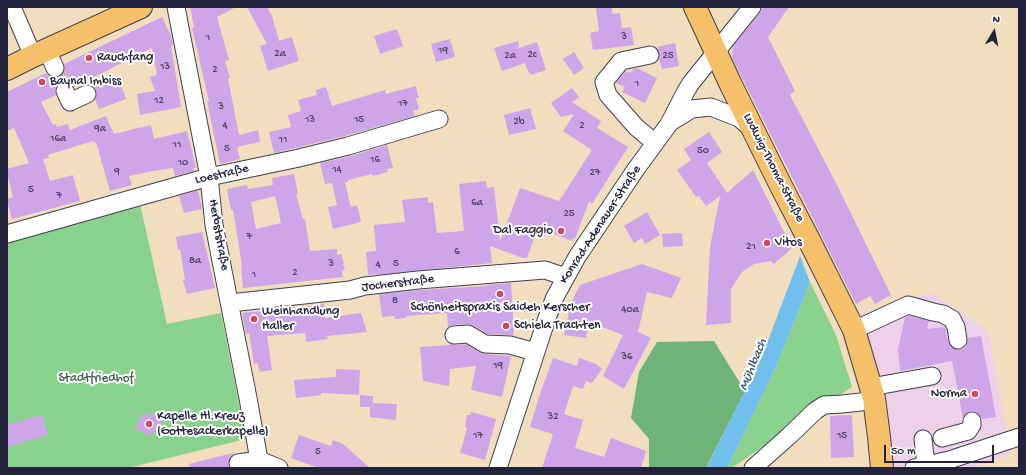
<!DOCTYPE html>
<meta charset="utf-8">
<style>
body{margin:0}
#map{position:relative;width:1026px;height:475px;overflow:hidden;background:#f1debe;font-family:"Gochi Hand",sans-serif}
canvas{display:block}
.frame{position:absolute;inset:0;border:8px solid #22223b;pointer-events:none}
.north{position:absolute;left:974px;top:12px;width:40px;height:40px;-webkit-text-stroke:3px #fff;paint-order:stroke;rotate:10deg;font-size:11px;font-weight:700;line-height:16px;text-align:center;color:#22223b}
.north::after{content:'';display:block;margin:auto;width:14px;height:18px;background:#22223b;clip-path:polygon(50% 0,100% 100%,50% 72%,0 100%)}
.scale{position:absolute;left:884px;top:445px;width:110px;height:18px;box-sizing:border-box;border:2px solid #22223b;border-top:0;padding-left:5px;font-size:12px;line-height:14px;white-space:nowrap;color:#22223b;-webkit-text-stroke:3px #fff;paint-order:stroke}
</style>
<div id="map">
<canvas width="1026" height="475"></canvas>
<div class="frame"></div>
<div class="north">N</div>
<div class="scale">50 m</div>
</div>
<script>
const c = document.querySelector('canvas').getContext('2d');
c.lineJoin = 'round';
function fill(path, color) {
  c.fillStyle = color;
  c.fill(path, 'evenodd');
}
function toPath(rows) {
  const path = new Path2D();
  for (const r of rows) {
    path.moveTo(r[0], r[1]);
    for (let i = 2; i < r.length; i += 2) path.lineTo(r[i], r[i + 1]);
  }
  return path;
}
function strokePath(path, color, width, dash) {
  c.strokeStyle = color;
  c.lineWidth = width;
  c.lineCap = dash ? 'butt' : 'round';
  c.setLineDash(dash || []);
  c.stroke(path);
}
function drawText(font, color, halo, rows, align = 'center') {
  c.font = font + ' "Gochi Hand",sans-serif';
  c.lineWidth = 4;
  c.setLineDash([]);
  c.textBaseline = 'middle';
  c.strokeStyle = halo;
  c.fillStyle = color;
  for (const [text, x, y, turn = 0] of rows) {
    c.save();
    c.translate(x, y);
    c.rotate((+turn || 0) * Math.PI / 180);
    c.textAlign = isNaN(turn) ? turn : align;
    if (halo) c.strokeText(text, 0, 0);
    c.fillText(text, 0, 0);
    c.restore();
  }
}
const built = toPath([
 [932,293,988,331,1011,454,970,468,892,468,888,417,877,372,855,315]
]);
const green = toPath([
 [140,204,167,324,221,313,246,439,128,468,7,468,7,242],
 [810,282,836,335,852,387,795,424,732,468,727,468,777,365]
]);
const forest = toPath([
 [714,341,745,391,708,464,707,468,649,468,649,439,631,418,639,372,657,342]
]);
const water = toPath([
 [800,256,810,282,777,365,727,468,707,468,708,465,763,354]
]);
const building = toPath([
 [190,7,236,7,217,17,229,60,225,61,230,78,228,79,239,135,258,130,260,142,237,147,240,159,220,164,207,101,209,101,192,28,194,27],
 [247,7,267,7,272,16,279,41,292,37,299,61,268,71,260,46,267,44],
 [596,7,606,7,612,8,612,14,620,13,622,28,631,27,634,45,593,50,590,33,599,31],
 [763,7,789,7,768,37,795,91,790,95,836,183,891,295,875,304,870,296,856,304,732,58,733,46,760,13],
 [162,17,171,36,173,45,171,46,181,107,140,115,137,94,155,91,150,77,157,75,152,48,74,87,71,83,66,81,61,82,57,86,55,90,56,95,41,102,53,125,56,124,57,127,68,124,70,130,106,116,114,134,151,125,154,139,187,131,196,168,193,168,194,171,175,176,173,168,153,171,129,176,132,185,110,191,96,142,94,143,93,141,48,155,49,158,43,159,50,181,73,175,80,201,12,219,7,199,13,197,7,173,7,169,29,163,14,128,7,131,7,92,46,73,49,76,54,78,59,77,63,74,65,69,64,64],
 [397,29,403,46,380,54,374,36],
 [450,39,455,57,436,62,431,44],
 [518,41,519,48,537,42,546,70,531,75,527,69,525,63,502,71,494,48],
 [675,43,679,66,662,69,659,58,660,53,657,47],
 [574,52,584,68,574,75,563,59],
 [637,68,657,78,645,103,622,92,625,87,616,83,626,71,631,73,633,69],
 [120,82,126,99,99,109,95,99,97,94,96,90,94,87],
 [416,86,419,98,416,98,419,109,413,111,415,116,345,136,274,153,269,132,291,127,288,115,301,111,298,100,317,95,316,90,326,87,332,106,385,90,386,94],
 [572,88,579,97,572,102,601,121,597,128,628,147,592,204,589,201,575,239,573,238,572,241,538,228,527,258,523,258,490,246,492,263,377,275,377,274,368,275,366,252,376,251,374,225,405,222,402,200,428,197,428,203,433,202,437,233,464,231,459,184,486,181,487,188,494,187,500,242,520,188,559,201,592,150,563,131,574,114,561,117,551,103],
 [530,108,536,129,509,135,504,115],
 [709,132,722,152,707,163,727,193,753,170,792,248,774,264,771,261,754,264,742,272,731,289,731,323,706,325,710,247,720,196,706,206,699,196,696,197,677,170,691,160,684,149],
 [387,145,393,168,387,169,388,172,373,176,372,174,348,180,348,182,345,182,351,207,357,205,361,222,333,229,328,207,337,205,332,183,325,184,320,163,351,156],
 [294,174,298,194,296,194,303,219,305,219,310,251,337,249,337,255,341,254,344,264,343,264,345,270,342,271,343,277,243,288,241,265,242,265,233,210,231,210,227,189,247,185,248,189,273,185,272,178],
 [275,196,281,223,256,229,251,202],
 [198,190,202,209,184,213,179,196],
 [647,212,660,235,645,244,642,238,634,243,624,226],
 [202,232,215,288,187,294,183,280,185,280,180,249,178,250,176,237],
 [682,233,683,246,663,247,662,234],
 [642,264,681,278,672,298,647,292,638,332,651,338,624,389,603,376,623,335,589,322,586,338,564,335,571,303,580,285],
 [511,283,514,331,513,335,488,334,473,325,468,324,453,325,448,327,447,313,406,316,406,318,395,319,394,316,382,317,379,294,419,290,487,286,487,285],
 [324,304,325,318,361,313,367,332,327,336,328,339,306,342,305,333,267,336,272,370,259,372,258,363,254,364,249,333,246,334,242,313,272,310,272,309,294,307,295,308],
 [909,316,929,321,927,329,945,327,946,330,948,342,950,346,955,349,960,350,965,348,967,343,968,338,981,336,996,417,982,419,980,416,977,413,972,411,967,413,963,418,952,361,900,371,898,349,905,317],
 [450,344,455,345,466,344,480,353,484,354,511,356,502,397,471,390,476,366,450,369,449,386,423,381,420,347,450,345],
 [553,358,577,366,579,358,596,364,602,369,592,383,586,381,583,389,573,386,564,414,583,420,575,448,604,457,611,438,646,451,641,468,542,468,553,434,530,427,539,397],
 [336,369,360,370,359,395,321,393,321,395,296,398,294,380,336,377],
 [360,395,373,396,373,403,397,404,396,420,370,417,370,407,360,407],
 [471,412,496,419,485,460,460,453,467,428,465,427,467,415,470,415],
 [152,413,163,420,157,432,147,435,135,428,142,415],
 [42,415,48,435,7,447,7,425],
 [852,415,854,457,831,458,830,416],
 [299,435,331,446,333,440,343,444,370,468,319,468,291,458],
 [233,453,234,454,232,455,229,460,228,464,230,468,190,468,189,464]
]);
const minorTunnel = toPath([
 [55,68,65,91]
]);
const minor = toPath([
 [12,7,33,56],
 [176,7,209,177,214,225,248,398,259,460,279,468],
 [47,50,55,68],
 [650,55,621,61,604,82,608,95,636,127,655,143],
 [65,91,70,102,87,94],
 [669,123,692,109,711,107,739,118,752,129],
 [7,234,209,177,299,158,348,146,439,119],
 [230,303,350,290,365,286,418,280,545,270,566,277],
 [854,330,908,305,933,312,943,314,952,319,956,327,958,340],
 [454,335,468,334,485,344,510,345,535,352],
 [871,387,932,376],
 [942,438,968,431,972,425,972,421],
 [923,439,926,465],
 [238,463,259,460],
 [498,468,547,318,555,297,577,257,636,169,669,124,686,91,691,83,752,7],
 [753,468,789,436,815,411,824,405,842,404,861,402,874,398],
 [914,468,949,460,1019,437]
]);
const major = toPath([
 [695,7,731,85,781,186,809,240,854,330,874,398,879,437,882,468],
 [7,69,33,56,141,7]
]);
const markers = [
 [89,58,4,"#d1495b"],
 [42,82,4,"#d1495b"],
 [561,231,4,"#d1495b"],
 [767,243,4,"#d1495b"],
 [500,294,4,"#d1495b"],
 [254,319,4,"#d1495b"],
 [506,326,4,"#d1495b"],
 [975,394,4,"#d1495b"],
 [149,424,4,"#d1495b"]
];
const numberNames = [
 ["3",624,37],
 ["1",208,38],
 ["19",443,51],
 ["2a",280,54],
 ["2c",532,55],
 ["2a",510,56],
 ["25",668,56],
 ["13",165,67],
 ["2",215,70],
 ["1",637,84],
 ["12",159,101],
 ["17",403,104],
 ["3",221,107],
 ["13",310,120],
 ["15",359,120],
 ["2b",519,122],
 ["4",225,126],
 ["2",582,126],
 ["9a",100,129],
 ["16a",58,139],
 ["11",283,140],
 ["11",177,145],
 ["5",227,149],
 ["50",703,151],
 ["16",375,160],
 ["10",183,163],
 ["14",337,170],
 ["9",117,172],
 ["27",595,173],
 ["5",31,190],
 ["7",59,196],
 ["6a",477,203],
 ["25",569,214],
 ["7",249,237],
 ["21",751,247],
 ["6",457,252],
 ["8a",195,261],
 ["3",331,264],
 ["5",396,264],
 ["4",378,265],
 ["2",295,273],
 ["1",254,275],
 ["8",395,301],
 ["40a",630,310],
 ["36",627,357],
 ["19",498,366],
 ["32",553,417],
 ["17",478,436],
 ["15",842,436],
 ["5",318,452]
];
const poiNames = [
 ["Rauchfang",97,58],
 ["Baynal Imbiss",50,82],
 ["Dal Faggio",553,231,"right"],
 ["Vitos",775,243],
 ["Schönheitspraxis Saideh Kerscher",500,308,"center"],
 ["Weinhandlung",262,312],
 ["Haller",262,327],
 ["Schiela Trachten",514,326],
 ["Norma",967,394,"right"],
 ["Kapelle Hl.Kreuz",157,417],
 ["(Gottesackerkapelle)",157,432]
];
const streetNames = [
 ["Ludwig-Thoma-Straße",773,168,63],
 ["Loestraße",222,175,-13],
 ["Konrad-Adenauer-Straße",601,225,-57],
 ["Herbststraße",218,235,80],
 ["Jocherstraße",398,284,-7]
];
const parkNames = [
 ["Stadtfriedhof",96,379]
];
const waterNames = [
 ["Mühlbach",754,365,-68]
];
fill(built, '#ecd1e9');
fill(green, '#89d28e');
fill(forest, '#6eb479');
fill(water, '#71bfec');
fill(building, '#cda5e8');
strokePath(minorTunnel, '#c8b8a4', 17, [17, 8]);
strokePath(minor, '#413e4f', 19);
strokePath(major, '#413e4f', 24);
strokePath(minor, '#fff', 17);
strokePath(major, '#f6c06b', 22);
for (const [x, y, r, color] of markers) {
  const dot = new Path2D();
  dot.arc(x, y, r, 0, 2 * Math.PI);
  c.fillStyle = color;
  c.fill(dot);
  strokePath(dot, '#fff', 1.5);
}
drawText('11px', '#4d4366', null, numberNames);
drawText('13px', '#22223b', '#fff', poiNames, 'left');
drawText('13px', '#22223b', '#fff', streetNames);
drawText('13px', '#466058', '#fff', parkNames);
drawText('italic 14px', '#3e5979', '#fff', waterNames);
</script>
